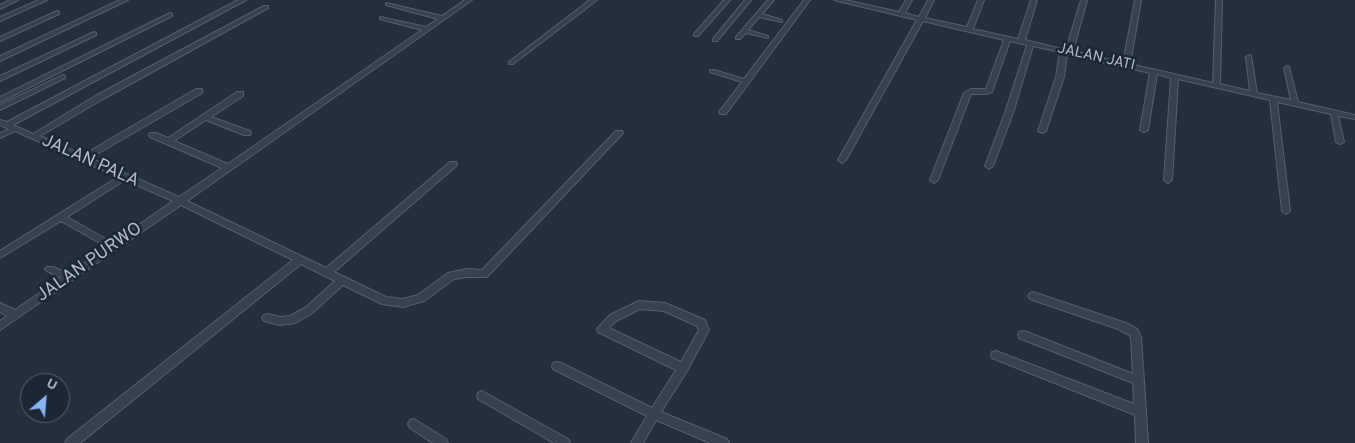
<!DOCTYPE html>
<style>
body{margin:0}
#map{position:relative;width:1355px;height:443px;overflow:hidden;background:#242f3e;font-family:Overpass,sans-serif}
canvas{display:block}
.north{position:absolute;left:20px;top:373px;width:50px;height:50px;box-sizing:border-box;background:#1d2633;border:1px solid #59626f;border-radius:50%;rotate:27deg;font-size:14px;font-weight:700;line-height:20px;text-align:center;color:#b4bcc9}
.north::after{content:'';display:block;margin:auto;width:18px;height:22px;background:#8ab4f8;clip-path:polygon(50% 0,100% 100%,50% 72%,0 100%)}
</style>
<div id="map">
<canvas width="1355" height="443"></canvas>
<div class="north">U</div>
</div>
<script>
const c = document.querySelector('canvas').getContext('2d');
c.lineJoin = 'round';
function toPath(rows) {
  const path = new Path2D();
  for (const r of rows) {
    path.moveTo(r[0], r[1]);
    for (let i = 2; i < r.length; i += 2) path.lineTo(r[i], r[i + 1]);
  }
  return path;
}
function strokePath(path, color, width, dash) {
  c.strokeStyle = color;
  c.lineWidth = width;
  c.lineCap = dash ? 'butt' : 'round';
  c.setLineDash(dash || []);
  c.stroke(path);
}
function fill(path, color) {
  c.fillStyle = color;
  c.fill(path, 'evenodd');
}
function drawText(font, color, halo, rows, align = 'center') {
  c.font = font + ' Overpass,sans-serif';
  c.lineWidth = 5;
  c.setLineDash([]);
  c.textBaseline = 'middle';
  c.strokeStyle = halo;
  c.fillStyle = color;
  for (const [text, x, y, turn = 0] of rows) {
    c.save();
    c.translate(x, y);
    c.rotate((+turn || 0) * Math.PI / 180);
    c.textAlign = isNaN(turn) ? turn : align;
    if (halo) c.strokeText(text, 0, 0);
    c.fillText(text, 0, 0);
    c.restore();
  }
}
const minor = toPath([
 [10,0,18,0,0,9,0,5,10,0],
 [39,0,47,0,0,21,0,17,39,0],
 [120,0,128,0,0,61,0,56,120,0],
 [238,0,246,0,13,125,33,134,97,95,264,6,268,6,268,8,103,99,40,136,83,155,196,89,202,89,202,93,90,158,179,197,222,168,150,137,149,135,150,133,156,133,168,138,237,92,243,92,243,96,211,117,250,131,251,133,250,135,244,135,206,120,174,141,228,164,422,30,380,19,380,17,426,27,438,19,386,5,386,3,442,16,465,0,472,0,187,201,326,268,450,162,456,162,457,164,456,166,334,272,386,297,403,299,418,295,448,273,467,269,482,270,616,131,622,131,623,133,487,277,467,277,454,279,424,301,403,307,382,304,343,285,311,314,295,323,280,325,264,321,262,318,264,315,267,314,280,317,290,316,305,308,335,281,301,264,80,443,65,443,67,439,293,260,181,205,0,330,0,321,7,316,0,312,0,303,15,310,61,278,47,271,45,269,47,267,53,267,68,274,107,247,61,221,0,258,0,251,118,177,15,131,0,138,0,133,9,129,0,125,0,120,7,122,238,0],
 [125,180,173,201,113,243,67,217,125,180],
 [590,0,597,0,513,64,509,64,509,62,590,0],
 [724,0,730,0,698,36,694,36,694,34,724,0],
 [745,0,751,0,717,41,713,41,713,39,745,0],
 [768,0,774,0,762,14,782,20,782,22,759,17,748,30,768,36,768,38,746,33,740,39,736,39,736,37,768,0],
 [804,0,810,0,726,114,720,114,719,112,742,82,710,72,710,70,714,70,744,79,804,0],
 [834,0,845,0,899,12,906,0,912,0,905,13,919,17,928,0,934,0,925,18,967,27,978,0,984,0,973,29,1018,39,1031,0,1037,0,1025,40,1066,50,1081,0,1087,0,1073,51,1123,63,1135,0,1141,0,1130,64,1213,83,1216,0,1222,0,1220,84,1250,91,1246,57,1249,55,1251,56,1257,93,1291,100,1284,68,1287,66,1289,67,1298,102,1355,115,1355,119,1338,116,1344,142,1340,144,1336,142,1331,114,1277,102,1290,211,1286,214,1282,211,1270,100,1178,79,1172,180,1168,183,1164,180,1171,78,1157,74,1148,130,1144,132,1140,130,1150,73,1067,54,1064,77,1046,131,1042,133,1038,131,1056,77,1060,52,1033,46,1013,113,993,166,989,169,985,166,1005,113,1027,45,1010,41,992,92,986,94,971,94,938,180,934,183,930,180,964,93,971,89,986,89,1004,40,923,21,846,160,842,163,838,160,917,20,834,0],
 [57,11,59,12,59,14,0,41,0,37,57,11],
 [170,13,172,14,172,16,0,102,0,97,170,13],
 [94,32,96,33,96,35,0,81,0,76,94,32],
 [63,75,65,76,65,78,0,110,0,105,63,75],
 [1033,292,1126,323,1137,329,1141,337,1148,443,1136,443,1135,415,992,358,991,355,992,352,996,351,1134,404,1133,383,1019,338,1018,335,1019,332,1023,331,1027,332,1133,374,1131,337,1129,335,1118,329,1030,299,1028,296,1030,293,1033,292],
 [639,301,665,303,705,320,709,330,687,371,661,412,727,439,729,443,710,443,656,420,643,443,631,443,647,416,553,369,552,366,553,363,557,362,561,363,652,408,676,370,598,332,597,329,610,315,639,301],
 [640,309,664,311,697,326,699,330,681,362,609,328,616,321,640,309],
 [482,391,568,439,570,443,554,443,478,399,477,396,478,393,482,391],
 [414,419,446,439,448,443,433,443,410,428,408,424,410,420,414,419]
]);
const farStreetnames = [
 ["JALAN JATI",1096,58,13]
];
const streetNames = [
 ["JALAN PALA",90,162,24],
 ["JALAN PURWO",90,263,-35]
];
strokePath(minor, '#565f6c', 2);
fill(minor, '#38414e');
drawText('15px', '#b4bcc9', '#1d2633', farStreetnames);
drawText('18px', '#b4bcc9', '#1d2633', streetNames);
</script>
